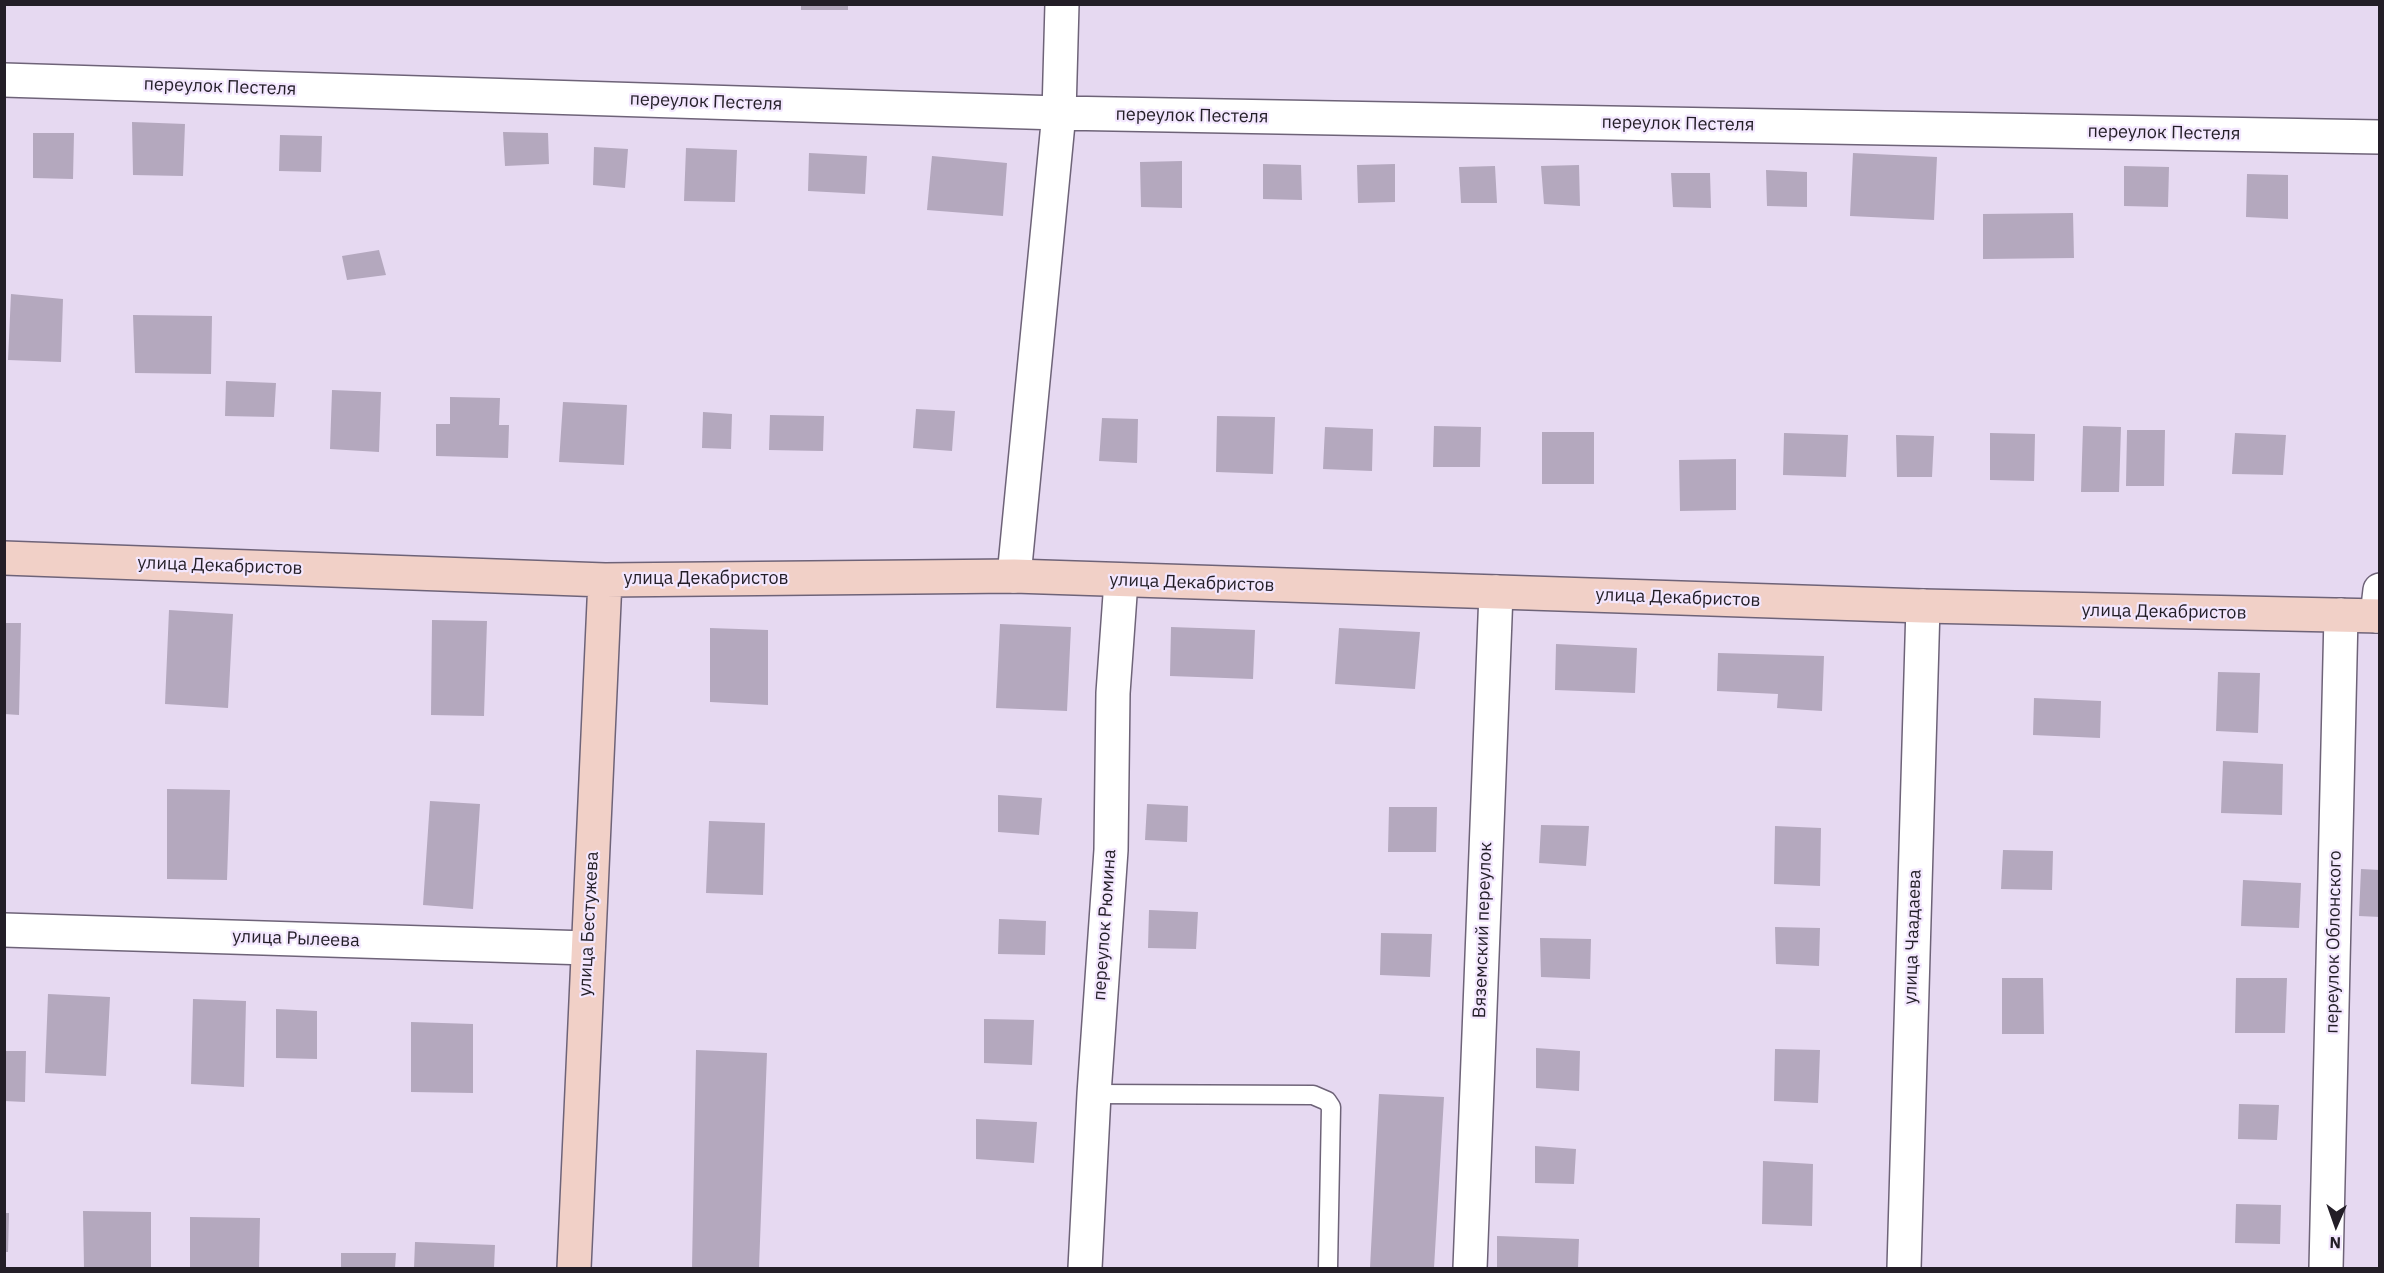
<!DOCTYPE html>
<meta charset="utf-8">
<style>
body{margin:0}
#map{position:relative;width:2384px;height:1273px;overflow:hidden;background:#e6d9f1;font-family:"IBM Plex Sans",sans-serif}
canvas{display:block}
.frame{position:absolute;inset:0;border:6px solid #231e27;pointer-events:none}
.north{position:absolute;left:2306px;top:1195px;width:60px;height:60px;-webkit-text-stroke:4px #f3e7fe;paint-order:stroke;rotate:182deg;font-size:16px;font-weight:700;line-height:24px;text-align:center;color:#231e27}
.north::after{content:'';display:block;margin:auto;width:21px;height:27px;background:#231e27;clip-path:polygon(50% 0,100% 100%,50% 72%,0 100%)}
</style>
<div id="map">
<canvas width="2384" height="1273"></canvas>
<div class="frame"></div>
<div class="north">N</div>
</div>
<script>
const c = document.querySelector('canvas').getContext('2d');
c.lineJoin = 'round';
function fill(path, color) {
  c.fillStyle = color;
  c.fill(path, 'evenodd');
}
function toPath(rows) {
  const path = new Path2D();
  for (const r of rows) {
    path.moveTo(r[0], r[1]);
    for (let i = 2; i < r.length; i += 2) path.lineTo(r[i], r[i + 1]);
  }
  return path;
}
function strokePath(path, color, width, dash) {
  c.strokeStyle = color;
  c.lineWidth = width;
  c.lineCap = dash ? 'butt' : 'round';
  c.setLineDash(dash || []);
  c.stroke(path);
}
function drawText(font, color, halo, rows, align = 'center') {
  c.font = font + ' "IBM Plex Sans",sans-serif';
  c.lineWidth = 4.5;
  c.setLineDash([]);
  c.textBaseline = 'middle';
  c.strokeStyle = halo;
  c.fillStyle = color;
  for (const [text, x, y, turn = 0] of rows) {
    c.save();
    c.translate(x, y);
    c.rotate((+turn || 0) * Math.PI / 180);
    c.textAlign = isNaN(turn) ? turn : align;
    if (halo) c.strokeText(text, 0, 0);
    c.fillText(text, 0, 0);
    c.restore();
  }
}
const building = toPath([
 [801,4,848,4,848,10,801,10],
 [132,122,185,124,183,176,133,175],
 [503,132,548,133,549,164,505,166],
 [33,133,74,133,73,179,33,178],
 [280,135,322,136,321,172,279,171],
 [594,147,628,149,625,188,593,185],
 [686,148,737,150,735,202,684,201],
 [809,153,867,156,865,194,808,191],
 [1853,153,1937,157,1934,220,1850,216],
 [932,156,1007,163,1003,216,927,210],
 [1182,161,1182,208,1141,207,1140,162],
 [1263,164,1301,165,1302,200,1263,199],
 [1395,164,1395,202,1358,203,1357,165],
 [1579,165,1580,206,1544,204,1541,166],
 [1495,166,1497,203,1461,203,1459,167],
 [2124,166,2169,167,2168,207,2124,206],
 [1766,170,1807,172,1807,207,1767,206],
 [1671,173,1710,173,1711,208,1673,207],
 [2247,174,2288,175,2288,219,2246,217],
 [2073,213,2074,258,1983,259,1983,214],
 [379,250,386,275,347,280,342,256],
 [11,294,63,299,61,362,8,360],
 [133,315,212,316,211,374,135,373],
 [226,381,276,383,274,417,225,416],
 [332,390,381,392,379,452,330,449],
 [450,397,500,398,499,425,509,425,508,458,436,456,436,424,450,424],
 [563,402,627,405,624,465,559,462],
 [916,409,955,411,952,451,913,448],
 [703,412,732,414,731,449,702,448],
 [770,415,824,416,823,451,769,450],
 [1217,416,1275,417,1273,474,1216,472],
 [1102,418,1138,419,1137,463,1099,461],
 [1434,426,1481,427,1480,467,1433,467],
 [2083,426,2121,427,2119,492,2081,492],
 [1325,427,1373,429,1372,471,1323,469],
 [2127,430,2165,430,2164,486,2126,486],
 [1542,432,1594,432,1594,484,1542,484],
 [1784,433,1848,435,1846,477,1783,475],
 [1990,433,2035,434,2034,481,1990,480],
 [2235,433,2286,435,2283,475,2232,474],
 [1896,435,1934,436,1932,477,1897,477],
 [1736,459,1736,510,1680,511,1679,460],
 [169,610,233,614,228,708,165,704],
 [432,620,487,621,484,716,431,715],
 [4,623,21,623,19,715,4,714],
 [1000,624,1071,627,1067,711,996,708],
 [1171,627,1255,630,1253,679,1170,676],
 [710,628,768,630,768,705,710,702],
 [1339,628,1420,632,1415,689,1335,684],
 [1556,644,1637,648,1635,693,1555,690],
 [1718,653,1824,656,1822,711,1777,708,1778,694,1717,691],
 [2218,672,2260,673,2258,733,2216,731],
 [2034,698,2101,701,2100,738,2033,735],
 [2223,761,2283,764,2282,815,2221,813],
 [167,789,230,790,227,880,167,879],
 [998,795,1042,798,1039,835,998,832],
 [430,801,480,804,473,909,423,905],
 [1147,804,1188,806,1187,842,1145,840],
 [1389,807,1437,807,1436,852,1388,852],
 [709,821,765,823,763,895,706,893],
 [1541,825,1589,826,1586,866,1539,863],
 [1775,826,1821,828,1820,886,1774,884],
 [2003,850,2053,851,2052,890,2001,889],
 [2361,869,2380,870,2380,917,2359,916],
 [2243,880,2301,883,2299,928,2241,926],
 [1149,910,1198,912,1196,949,1148,948],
 [999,919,1046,921,1045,955,998,954],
 [1775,927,1820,928,1819,966,1776,964],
 [1381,933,1432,934,1430,977,1380,975],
 [1540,938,1591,939,1590,979,1541,977],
 [2002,978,2043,978,2044,1034,2002,1034],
 [2236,978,2287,978,2285,1033,2235,1033],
 [48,994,110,997,106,1076,45,1073],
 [193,999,246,1001,244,1087,191,1084],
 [276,1009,317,1011,317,1059,276,1058],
 [984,1019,1034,1020,1032,1065,984,1063],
 [411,1022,473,1024,473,1093,411,1092],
 [1536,1048,1580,1051,1579,1091,1536,1088],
 [1775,1049,1820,1050,1818,1103,1774,1101],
 [696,1050,767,1053,759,1268,692,1268],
 [4,1051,26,1051,25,1102,4,1101],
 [1379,1094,1444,1097,1434,1268,1370,1268],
 [2239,1104,2279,1105,2277,1140,2238,1139],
 [976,1119,1037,1122,1034,1163,976,1159],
 [1535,1146,1576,1149,1574,1184,1535,1183],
 [1763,1161,1813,1164,1812,1226,1762,1224],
 [2236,1204,2281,1205,2280,1244,2235,1243],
 [83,1211,151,1212,151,1268,84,1268],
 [4,1213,9,1213,8,1252,4,1252],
 [190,1217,260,1218,259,1268,190,1268],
 [1497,1236,1579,1239,1578,1268,1497,1268],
 [415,1242,495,1245,494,1268,414,1268],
 [341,1253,396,1253,395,1268,341,1268]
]);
const lane = toPath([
 [1094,1094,1313,1095,1327,1101,1331,1107,1328,1268]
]);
const street = toPath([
 [4,80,1059,113,2380,137],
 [1014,576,1059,113,1062,4],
 [2377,616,2380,590],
 [4,930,588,948],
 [1085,1268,1094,1094,1111,850,1113,693,1121,581],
 [1470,1268,1496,592],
 [1904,1268,1923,606],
 [2326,1268,2341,615]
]);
const secondary = toPath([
 [4,558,605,580,1014,576,1923,606,2380,616],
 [574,1268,605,580]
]);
const streetNames = [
 ["переулок Пестеля",220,87,2],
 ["переулок Пестеля",706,102,2],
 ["переулок Пестеля",1192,116,1],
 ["переулок Пестеля",1678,124,1],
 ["переулок Пестеля",2164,133,1],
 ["улица Декабристов",220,566,2],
 ["улица Декабристов",706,579],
 ["улица Декабристов",1192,583,2],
 ["улица Декабристов",1678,598,2],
 ["улица Декабристов",2164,612,1],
 ["улица Бестужева",589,924,-87],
 ["переулок Рюмина",1105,925,-86],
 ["Вяземский переулок",1483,930,-88],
 ["улица Чаадаева",1913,937,-88],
 ["улица Рылеева",296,939,2],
 ["переулок Облонского",2334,942,-89]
];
fill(building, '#b4a8be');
strokePath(lane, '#6e6378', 21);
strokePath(street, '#6e6378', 36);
strokePath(secondary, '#6e6378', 36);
strokePath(lane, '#fff', 18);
strokePath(street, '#fff', 33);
strokePath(secondary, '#f1d0c7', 33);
drawText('18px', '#231e27', '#f3e7fe', streetNames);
</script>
